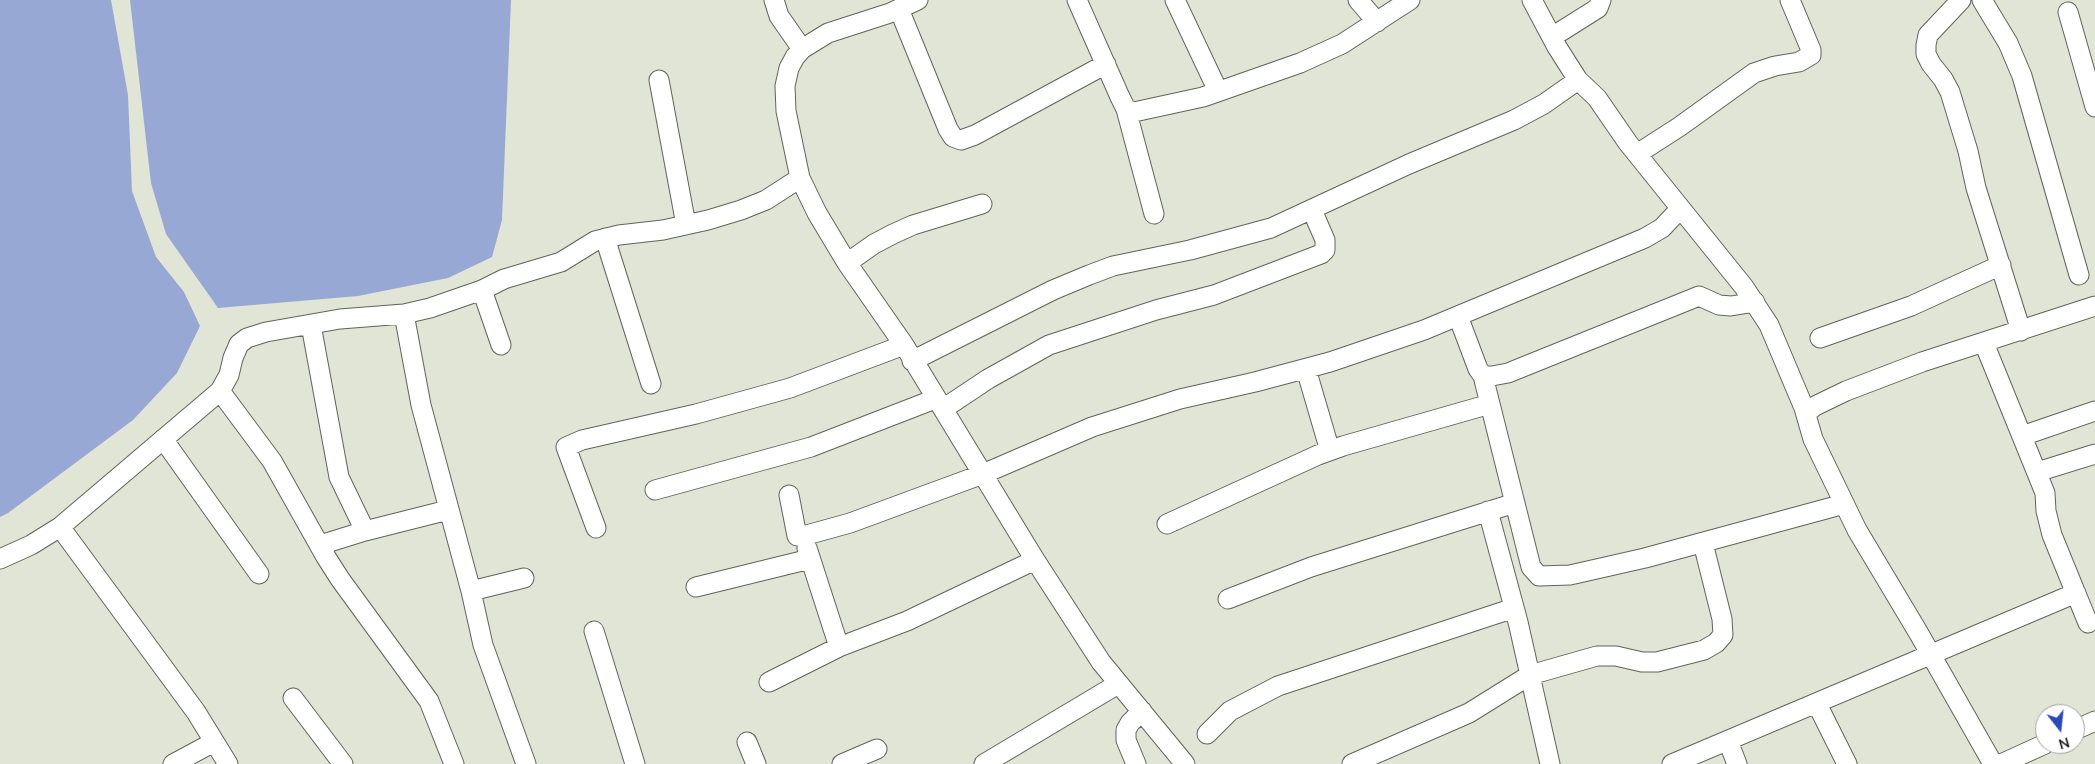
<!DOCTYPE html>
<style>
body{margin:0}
#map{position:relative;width:2095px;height:764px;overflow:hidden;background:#e1e5d6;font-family:"Nunito Sans",sans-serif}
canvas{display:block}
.north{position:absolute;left:2035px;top:704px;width:50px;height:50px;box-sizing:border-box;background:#fff;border:1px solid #a3a3a1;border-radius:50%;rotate:164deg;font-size:14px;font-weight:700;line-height:20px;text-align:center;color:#181914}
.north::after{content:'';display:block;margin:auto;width:18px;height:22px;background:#294aba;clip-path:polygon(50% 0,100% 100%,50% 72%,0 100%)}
</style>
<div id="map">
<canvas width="2095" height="764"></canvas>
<div class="north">N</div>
</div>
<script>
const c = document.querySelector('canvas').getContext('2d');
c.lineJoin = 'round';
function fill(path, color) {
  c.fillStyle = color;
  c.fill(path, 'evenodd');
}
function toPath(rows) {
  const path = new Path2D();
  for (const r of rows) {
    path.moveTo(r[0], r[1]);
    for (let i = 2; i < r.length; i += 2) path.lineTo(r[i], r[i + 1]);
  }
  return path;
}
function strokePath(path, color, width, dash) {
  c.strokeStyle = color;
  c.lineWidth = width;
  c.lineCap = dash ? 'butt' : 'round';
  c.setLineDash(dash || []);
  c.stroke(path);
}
const water = toPath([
 [0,0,111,0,128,95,132,191,156,257,184,292,200,326,177,373,133,420,8,513,0,517],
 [130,0,511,0,502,220,492,257,448,278,358,296,218,308,166,234,151,183]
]);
const street = toPath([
 [774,0,779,16,802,49],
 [918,0,890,13,828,33,802,49,795,57,789,68,785,86,786,111,800,178,817,213,847,263,904,345,1035,560,1101,662,1185,764],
 [1077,0,1120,97,1126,109,1134,112,1203,97,1300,63,1342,44,1410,0],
 [1175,0,1218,91],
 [1358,0,1377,22],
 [1532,0,1557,47,1578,80,1597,98,1628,143,1744,287,1769,325,1804,408,1813,439,1857,530,1918,632,1993,764],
 [1961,0,1928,35,1926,45,1926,54,1931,64,1943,79,1950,92,1968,151,1976,188,2021,331],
 [1982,0,2008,43,2022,76,2079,275],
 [899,9,948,129,953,137,961,140,975,135,1106,64],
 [2068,12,2095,107],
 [1552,37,1598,8,1601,0],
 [659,80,686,225],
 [1126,109,1154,214],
 [1637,154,1679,127,1754,73,1775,66,1799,62,1811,55,1811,50,1790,0],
 [605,238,651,384],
 [847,263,874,244,893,234,913,225,982,204],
 [482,290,501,345],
 [404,314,421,405,471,591,483,645,526,764],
 [1458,316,1478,369,1483,376,1492,376,1508,373,1699,296,1719,305,1731,306,1755,302],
 [311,325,339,477,365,531],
 [1820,338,1911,306,2001,265],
 [1984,343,2045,493,2046,511,2052,535,2088,623],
 [912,361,1053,290,1089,275,1113,266,1190,250,1271,228,1409,164,1514,120,1544,104,1578,80],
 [1306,369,1330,451],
 [1483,376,1531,567,1539,576,1570,575,1645,558,1844,504],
 [220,391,272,461,326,557,340,579,429,701,454,764],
 [943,409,988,379,1049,345,1156,310,1214,295,1321,254,1325,250,1325,240,1312,210],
 [1806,413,1815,406,1846,391,1922,362,2095,306],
 [2022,436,2095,411],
 [163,439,259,574],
 [2037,472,2095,454],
 [655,490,811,447,935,399],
 [789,495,797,536,803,536,850,523,983,474,1092,427,1180,399,1255,382,1330,362,1424,330,1645,238,1662,228,1680,209],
 [1488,511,1518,622,1550,764],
 [1167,524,1318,455,1343,446,1490,404],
 [60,527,196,712,228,764],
 [596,528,566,447,582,440,696,414,790,388,904,345],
 [320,545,365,531,448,510],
 [807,548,839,647],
 [0,559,31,545,60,527,220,391,229,375,233,358,239,344,247,338,266,332,340,319,404,314,430,308,482,290,504,279,561,262,595,241,619,235,663,230,708,220,741,210,766,200,800,178],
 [696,587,810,559],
 [471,591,524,578],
 [1228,599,1311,567,1515,503],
 [594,631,635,764],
 [769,682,839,647,907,621,1035,560],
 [293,698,343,764],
 [1817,704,1847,764],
 [2075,730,2095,721],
 [1207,734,1230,711,1278,686,1514,608],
 [1728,741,1737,764],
 [747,742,756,764],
 [173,764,214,742],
 [842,764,877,749],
 [984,764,1118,684],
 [1136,764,1126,740,1126,730,1130,723,1142,711],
 [1352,764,1469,713,1530,675,1597,656,1616,656,1642,662,1657,662,1704,650,1716,643,1723,635,1722,619,1703,543],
 [1672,764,2076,593],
 [2001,764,2045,744]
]);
fill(water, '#96a8d3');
strokePath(street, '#616457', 21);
strokePath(street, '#fff', 19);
</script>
